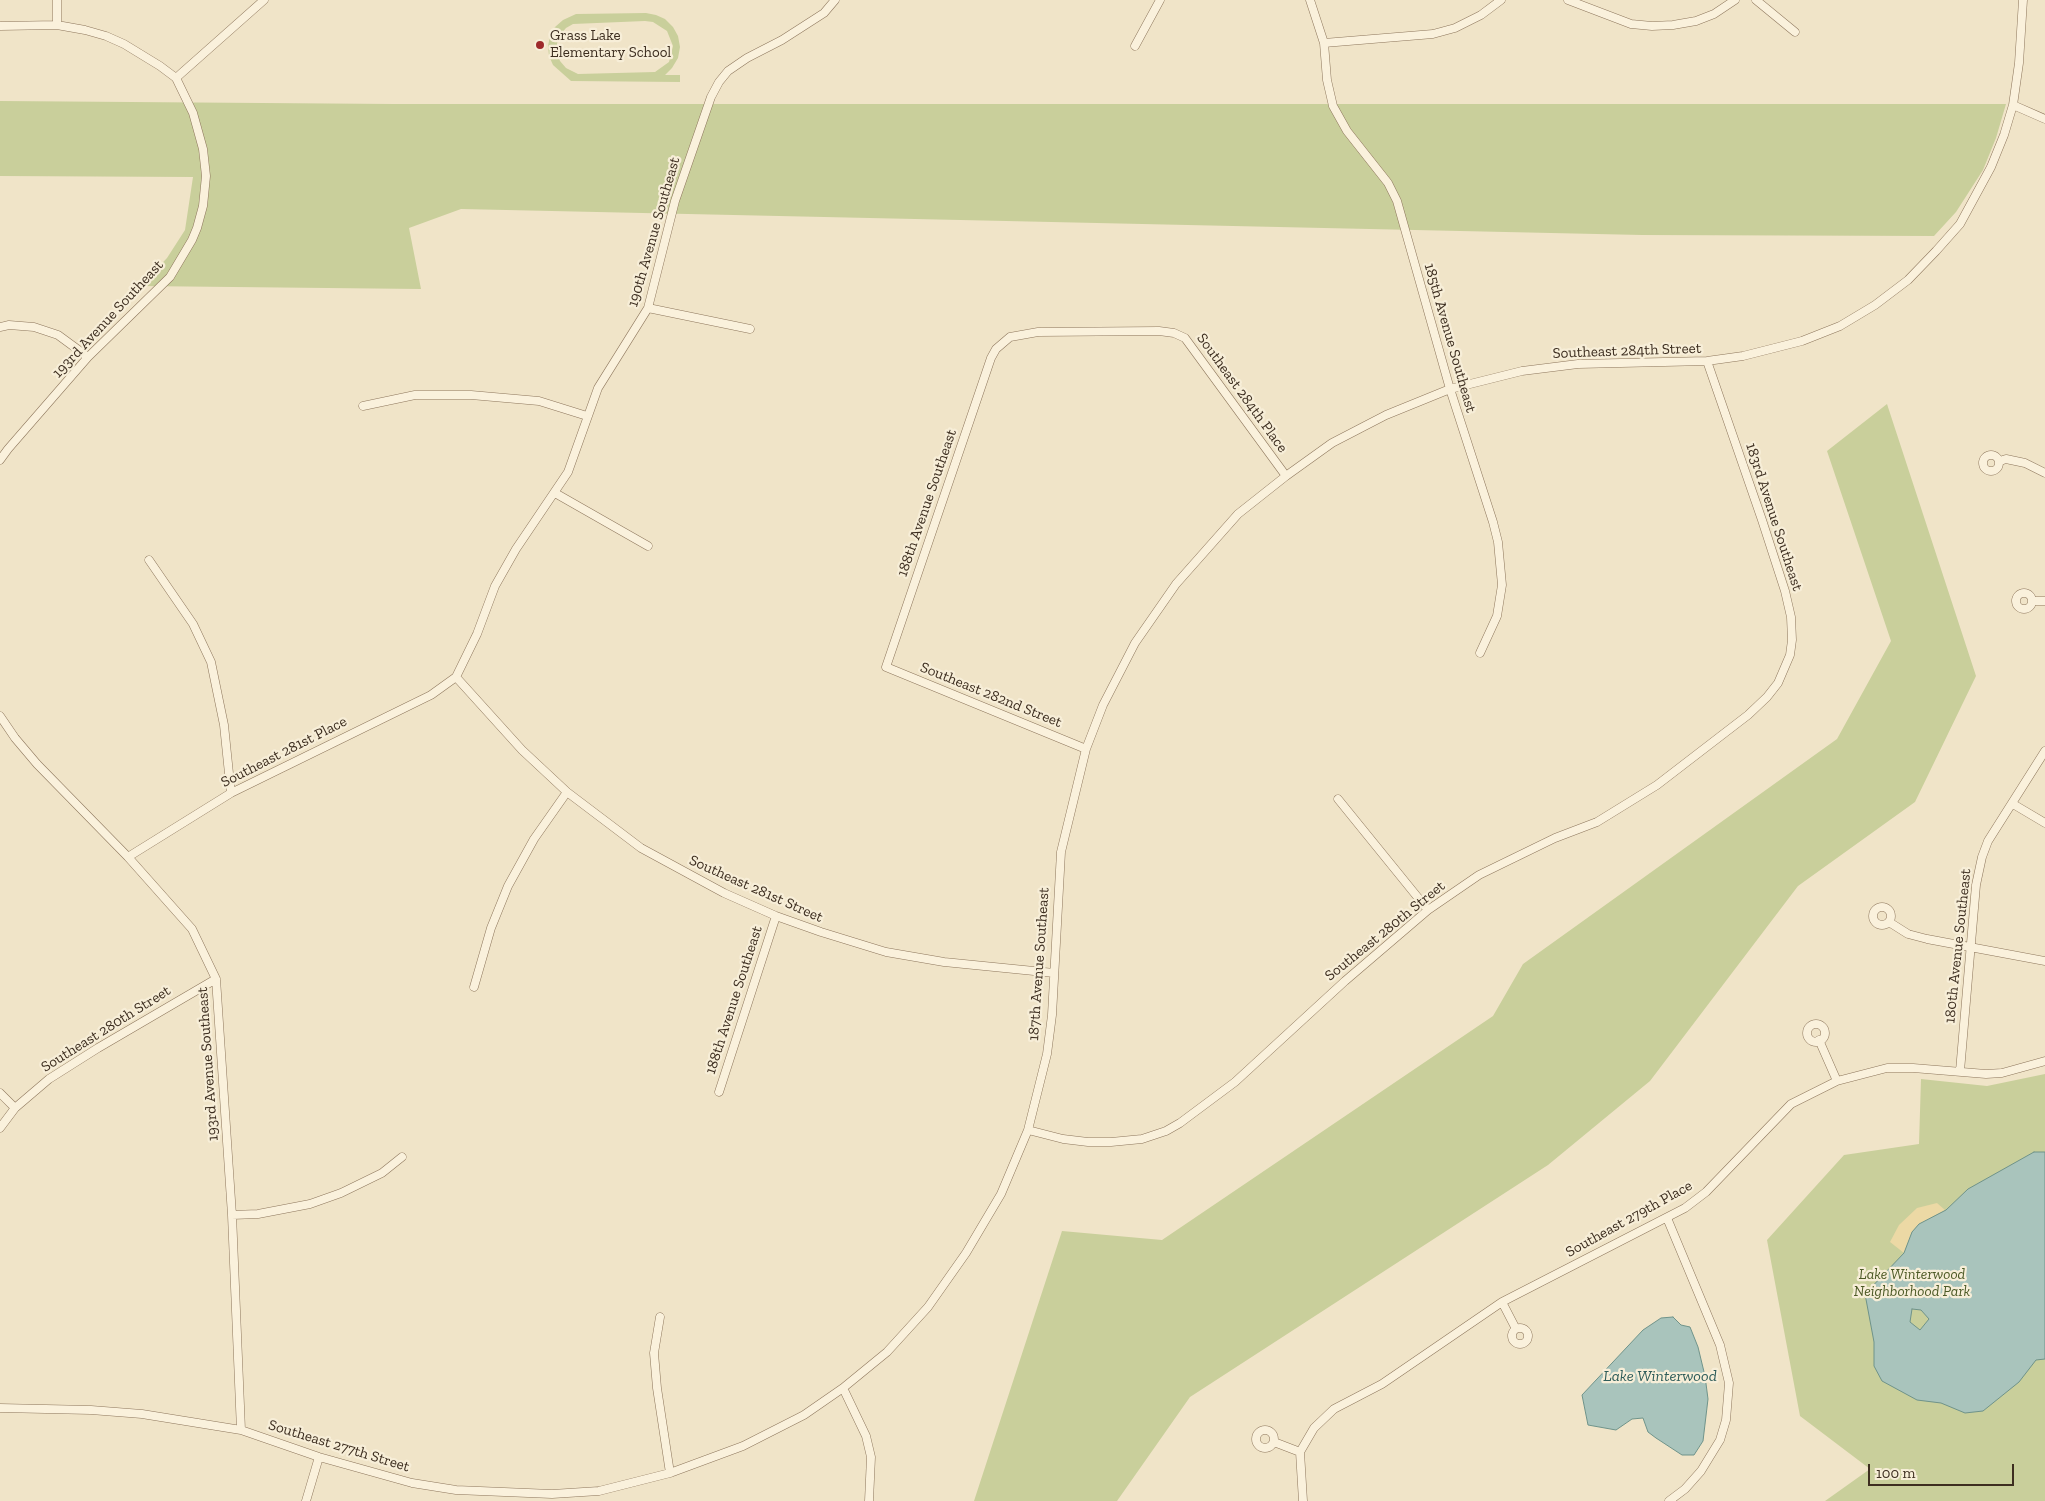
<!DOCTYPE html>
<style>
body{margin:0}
#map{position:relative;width:2045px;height:1501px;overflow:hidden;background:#f0e4c8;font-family:"Zilla Slab",serif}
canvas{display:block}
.scale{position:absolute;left:1868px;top:1464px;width:146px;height:22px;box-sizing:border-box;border:2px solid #3d2e20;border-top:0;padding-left:6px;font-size:15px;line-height:18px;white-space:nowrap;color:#3d2e20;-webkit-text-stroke:4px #f7eed8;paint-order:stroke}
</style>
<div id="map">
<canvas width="2045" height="1501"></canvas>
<div class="scale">100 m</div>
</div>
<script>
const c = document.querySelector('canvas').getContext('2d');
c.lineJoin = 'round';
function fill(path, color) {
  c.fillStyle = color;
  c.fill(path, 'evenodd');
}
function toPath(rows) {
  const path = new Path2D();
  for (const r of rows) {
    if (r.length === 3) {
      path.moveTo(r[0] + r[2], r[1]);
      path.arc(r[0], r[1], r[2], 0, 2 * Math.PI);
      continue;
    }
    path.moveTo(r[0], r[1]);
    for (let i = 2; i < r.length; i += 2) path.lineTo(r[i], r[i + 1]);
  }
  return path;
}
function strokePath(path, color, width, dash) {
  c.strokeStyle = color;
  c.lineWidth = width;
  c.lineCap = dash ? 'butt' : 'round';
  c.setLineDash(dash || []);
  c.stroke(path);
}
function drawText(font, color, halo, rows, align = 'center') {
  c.font = font + ' "Zilla Slab",serif';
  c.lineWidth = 4.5;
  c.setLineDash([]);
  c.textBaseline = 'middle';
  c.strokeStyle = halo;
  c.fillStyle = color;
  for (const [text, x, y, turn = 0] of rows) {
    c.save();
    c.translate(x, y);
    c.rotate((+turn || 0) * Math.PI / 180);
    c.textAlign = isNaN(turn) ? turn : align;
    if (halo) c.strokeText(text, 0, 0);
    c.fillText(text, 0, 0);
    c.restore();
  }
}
const green = toPath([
 [646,13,656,15,665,19,673,27,678,36,680,47,678,58,672,68,665,75,680,75,680,82,571,81,553,65,549,56,548,46,550,36,555,27,563,20,576,14],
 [645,21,653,22,667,31,673,46,669,62,655,72,578,74,566,68,560,61,557,52,557,43,560,35,566,28,573,24],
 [0,101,393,104,2006,104,1996,138,1983,170,1956,212,1934,236,1642,235,461,209,409,228,421,289,140,286,167,258,185,230,193,177,0,176],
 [1887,404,1976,676,1915,802,1798,886,1650,1081,1548,1165,1190,1397,1117,1501,974,1501,1062,1231,1162,1240,1493,1016,1523,964,1837,739,1891,641,1827,451],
 [2045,1074,2045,1501,1825,1501,1870,1469,1800,1416,1767,1240,1844,1155,1919,1144,1921,1079,1987,1086]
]);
const sand = toPath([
 [1937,1203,1945,1210,1918,1225,1912,1232,1904,1253,1890,1242,1899,1225,1917,1208]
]);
const water = toPath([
 [2034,1152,2045,1152,2045,1359,2036,1360,2019,1382,1983,1411,1965,1413,1941,1403,1917,1400,1882,1381,1874,1366,1874,1342,1865,1294,1904,1253,1912,1232,1919,1224,1946,1210,1968,1189,2034,1152],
 [1912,1309,1921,1310,1929,1319,1920,1330,1910,1322,1912,1309],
 [1673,1317,1681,1325,1690,1327,1698,1347,1705,1376,1708,1399,1703,1441,1694,1455,1682,1455,1656,1438,1648,1432,1643,1418,1632,1419,1616,1430,1588,1425,1582,1395,1643,1330,1661,1318,1673,1317]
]);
const street = toPath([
 [1310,0,1324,43,1327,80,1333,106,1347,131,1388,183,1397,201,1450,389,1493,522,1498,542,1502,585,1497,616,1480,653],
 [1568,0,1631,24,1652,26,1673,25,1696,21,1714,14,1735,0],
 [1756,0,1795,32],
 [57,25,57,0],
 [0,26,57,25,85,30,106,36,124,44,160,66,176,78,193,113,203,149,206,176,203,206,197,228,192,240,170,277,88,357,8,449,0,460],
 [1324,43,1433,34,1455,28,1481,15,1501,0],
 [1135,46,1160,0],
 [176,78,264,0],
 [2013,105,2045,119],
 [648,308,750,329],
 [0,327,9,325,34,327,58,335,88,357],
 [363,406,415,395,471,395,539,401,587,416],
 [1991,463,8],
 [2000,461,2006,459,2025,463,2045,473],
 [555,493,648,546],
 [149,560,193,624,211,662,224,725,231,793],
 [2024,601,8],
 [2032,601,2045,601],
 [456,677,522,750,567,792,641,848,724,893,776,916,821,932,886,952,944,962,1054,973],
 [0,716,15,738,37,764,128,857,192,929,216,979,232,1215,241,1430],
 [1086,749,886,667,991,358,996,349,1010,337,1038,332,1159,331,1174,333,1185,338,1286,476],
 [1338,799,1428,910],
 [2013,804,2045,823],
 [128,857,231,793,431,695,456,677,477,634,495,586,516,549,568,472,598,388,648,308,675,201,711,97,719,82,728,71,747,58,782,40,824,13,835,0],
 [1882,916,9],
 [1889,922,1908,934,1927,939,2045,961],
 [474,987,491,928,508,886,534,839,567,792],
 [1816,1033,9],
 [1819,1040,1837,1081],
 [1960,1071,1976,885,1982,857,1988,841,2045,751],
 [719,1092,776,916],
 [0,1093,15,1108],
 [0,1128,15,1108,49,1079,98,1048,216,979],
 [1028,1130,1063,1139,1088,1142,1111,1142,1142,1139,1166,1131,1180,1123,1235,1082,1345,981,1428,910,1479,875,1555,838,1597,822,1657,785,1748,715,1767,697,1778,683,1790,655,1792,640,1791,617,1785,591,1762,520,1707,361],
 [232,1215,258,1214,310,1204,341,1193,382,1173,402,1157],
 [1667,1218,1720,1345,1729,1383,1726,1420,1720,1440,1701,1471,1685,1489,1669,1501],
 [1502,1302,1516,1329],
 [660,1317,654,1353,657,1388,670,1473],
 [1520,1336,8],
 [843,1388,866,1436,871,1457,869,1501],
 [0,1408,91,1410,142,1414,241,1430,319,1457,412,1483,456,1490,552,1494,599,1491,670,1473,743,1446,804,1415,843,1388,887,1352,928,1307,966,1253,1001,1194,1028,1130,1047,1054,1052,1015,1061,852,1086,749,1103,705,1135,643,1176,584,1238,514,1286,476,1332,443,1386,415,1450,389,1522,371,1578,364,1707,361,1743,356,1802,341,1840,326,1875,305,1908,280,1936,251,1960,224,1991,167,2004,135,2013,105,2019,63,2023,0],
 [1265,1439,9],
 [1274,1442,1300,1452],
 [1300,1452,1314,1428,1334,1409,1382,1384,1502,1302,1685,1208,1706,1192,1791,1104,1837,1081,1887,1068,1913,1068,1986,1074,2002,1073,2045,1061],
 [1300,1452,1303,1501],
 [306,1501,319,1457]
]);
const markers = [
 [540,45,5,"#9e2a2b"]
];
const poiNames = [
 ["Grass Lake",550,36],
 ["Elementary School",550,53]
];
const streetNames = [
 ["190th Avenue Southeast",654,232,-74],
 ["193rd Avenue Southeast",108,319,-47],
 ["185th Avenue Southeast",1450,338,74],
 ["Southeast 284th Street",1627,351,-2],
 ["Southeast 284th Place",1242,393,54],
 ["188th Avenue Southeast",927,503,-71],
 ["183rd Avenue Southeast",1774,517,72],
 ["Southeast 282nd Street",991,695,22],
 ["Southeast 281st Place",284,752,-27],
 ["Southeast 281st Street",756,889,24],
 ["Southeast 280th Street",1385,931,-39],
 ["180th Avenue Southeast",1958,946,-84],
 ["187th Avenue Southeast",1039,964,-86],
 ["188th Avenue Southeast",734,1000,-72],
 ["Southeast 280th Street",106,1029,-32],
 ["193rd Avenue Southeast",208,1064,-94],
 ["Southeast 279th Place",1629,1219,-29],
 ["Southeast 277th Street",339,1446,17]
];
const parkNames = [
 ["Lake Winterwood",1912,1275],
 ["Neighborhood Park",1912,1292]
];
const waterNames = [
 ["Lake Winterwood",1660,1376]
];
fill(green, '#c9cf9b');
fill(sand, '#ecd9a5');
fill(water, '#a9c4bc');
strokePath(water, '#6f938a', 1);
strokePath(street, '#8d765c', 9);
strokePath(street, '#faf1dc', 8);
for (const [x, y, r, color] of markers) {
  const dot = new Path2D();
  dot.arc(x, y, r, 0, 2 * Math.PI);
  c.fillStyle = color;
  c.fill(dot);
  strokePath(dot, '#f7eed8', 2);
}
drawText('15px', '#3d2e20', '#f7eed8', poiNames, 'left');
drawText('15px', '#3d2e20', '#f7eed8', streetNames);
drawText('italic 15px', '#4d5a26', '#f7eed8', parkNames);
drawText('italic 16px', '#2f5d5a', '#f7eed8', waterNames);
</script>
